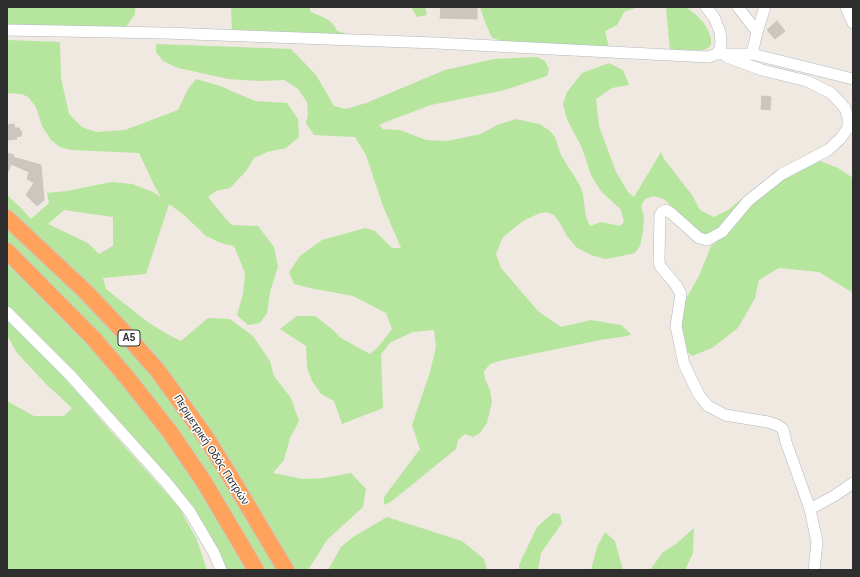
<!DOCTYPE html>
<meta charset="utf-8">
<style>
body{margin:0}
#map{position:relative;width:860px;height:577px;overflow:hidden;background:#efe9e1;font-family:Helvetica,sans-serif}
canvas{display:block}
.frame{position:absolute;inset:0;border:8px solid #2e2e2e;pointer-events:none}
</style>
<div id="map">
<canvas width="860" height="577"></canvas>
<div class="frame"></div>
</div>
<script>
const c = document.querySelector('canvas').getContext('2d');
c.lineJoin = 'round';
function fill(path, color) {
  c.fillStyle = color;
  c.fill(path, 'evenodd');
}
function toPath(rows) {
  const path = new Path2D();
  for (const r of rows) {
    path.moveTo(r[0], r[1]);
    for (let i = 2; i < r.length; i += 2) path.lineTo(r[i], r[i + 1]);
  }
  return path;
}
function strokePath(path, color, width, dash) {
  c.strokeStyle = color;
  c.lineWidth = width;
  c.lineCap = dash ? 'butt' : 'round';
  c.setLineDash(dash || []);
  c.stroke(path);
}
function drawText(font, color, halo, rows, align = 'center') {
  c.font = font + ' Helvetica,sans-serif';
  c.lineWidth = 3;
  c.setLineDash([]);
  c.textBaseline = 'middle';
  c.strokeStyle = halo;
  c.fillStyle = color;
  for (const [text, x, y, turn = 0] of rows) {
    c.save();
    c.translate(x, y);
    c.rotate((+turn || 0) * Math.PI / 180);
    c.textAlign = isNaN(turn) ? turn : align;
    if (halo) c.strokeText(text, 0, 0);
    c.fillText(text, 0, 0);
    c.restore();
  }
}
const green = toPath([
 [7,7,135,7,135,14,124,30,7,28],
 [231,7,309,7,311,12,327,19,333,24,337,31,344,33,351,38,232,32],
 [411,7,425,7,427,15,417,17],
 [480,7,638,7,624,12,617,25,605,31,609,48,518,43,503,41,492,38,485,22],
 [666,7,686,7,695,14,704,23,709,32,711,39,711,45,708,48,704,50,670,51],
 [7,40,60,42,61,78,69,114,82,127,96,132,125,130,178,110,188,89,196,79,220,86,255,101,287,103,298,119,299,137,286,148,267,152,254,158,246,171,230,188,216,191,208,197,226,219,232,225,258,226,274,247,278,267,270,292,267,313,260,323,248,325,241,319,237,315,243,294,245,273,234,246,221,243,206,236,184,215,169,204,146,274,103,278,106,289,149,323,171,336,181,341,208,318,230,319,253,336,270,361,274,376,291,398,299,421,290,438,284,460,273,473,303,479,324,478,351,473,366,489,363,507,327,540,308,570,227,570,206,531,59,359,7,305,7,195,20,207,31,219,49,203,47,193,67,191,96,185,113,182,132,184,151,191,161,197,154,185,139,153,71,150,60,147,51,140,42,126,36,107,28,97,22,94,7,93],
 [64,210,113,217,113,246,99,254,88,243,48,224],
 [156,44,291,49,316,75,334,106,346,109,366,103,445,70,494,59,537,57,545,61,549,69,547,76,505,90,431,105,383,123,379,125,383,129,400,130,426,140,447,141,481,134,497,125,516,119,539,124,549,130,555,137,561,155,567,165,575,177,581,188,583,195,586,217,590,226,601,222,620,226,624,222,621,210,601,191,591,175,582,148,567,119,563,104,567,92,582,73,609,63,623,70,629,85,612,88,596,99,599,126,616,172,628,192,634,197,661,152,664,159,692,195,700,210,714,217,728,210,750,192,764,183,719,230,711,235,703,234,696,230,664,199,654,196,645,199,641,206,644,216,643,231,640,246,635,253,617,257,605,259,591,255,576,247,567,236,560,223,554,215,547,212,540,213,523,221,503,237,496,254,501,268,538,311,561,327,591,320,621,325,631,334,628,336,600,340,499,361,490,364,484,371,485,379,490,390,492,402,487,423,480,433,473,437,465,434,458,440,456,449,392,501,384,505,384,497,420,449,412,425,430,372,436,347,434,330,413,332,391,342,381,354,383,408,342,424,334,401,321,394,312,381,307,367,306,346,280,329,297,316,315,316,332,329,341,338,370,354,378,347,392,329,386,313,353,296,310,288,294,284,289,272,300,256,322,240,365,228,375,231,392,248,401,248,383,206,366,155,355,137,314,135,306,123,308,115,307,102,298,89,284,80,259,81,228,79,178,68,163,61,156,52],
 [820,161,838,168,853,178,853,293,819,272,779,268,759,280,755,298,738,328,712,348,692,356,684,349,678,326,683,304,699,276,711,246,728,232,752,204,786,178],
 [7,321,50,362,83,399,109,429,179,507,197,540,207,570,7,570,7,401,34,416,64,416,72,408,45,383,17,353,7,335],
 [553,513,560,514,562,523,541,553,538,570,519,570,519,565,537,527],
 [387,517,462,541,484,559,487,570,328,570,341,547,353,537],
 [694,528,693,553,685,570,650,570,663,552,676,544],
 [605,532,615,541,623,570,591,570,597,547]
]);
const building = toPath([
 [441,7,477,7,477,19,440,18,441,7],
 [777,21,785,31,775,39,767,30,777,21],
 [762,96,771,97,770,110,761,109,762,96],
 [14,124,15,128,19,128,22,133,21,136,16,137,17,139,8,140,8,137,7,137,7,125,14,124],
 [7,153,14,155,13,157,41,165,44,200,37,206,26,195,34,183,27,179,29,172,11,164,8,172,7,172,7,153]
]);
const minor = toPath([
 [706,7,714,17,720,32,721,42,720,48,717,54],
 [738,7,757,32,752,54],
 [846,7,853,23],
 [7,30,164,33,436,43,708,57,717,54,752,54,853,79],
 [757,32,765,7],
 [727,57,762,70,807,81,831,93,845,108,848,118,848,128,840,139,828,150,782,174,748,201,722,232,707,240,699,238,671,213,666,210,662,212,660,215,659,261,660,266,676,285,681,294,676,326,684,364,699,395,708,406,725,415,768,422,777,425,783,429,786,442,810,509,817,542,814,570],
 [7,312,71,376,166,482,190,512,214,553,221,570],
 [810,509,834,496,853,483]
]);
const highway = toPath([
 [7,218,86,292,121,329,158,371,205,436,230,476,286,570],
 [7,251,94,339,129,380,170,432,204,482,256,570]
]);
const shields = [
 [129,338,22]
];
const shieldNames = [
 ["Α5",129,338]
];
const streetNames = [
 ["Περιμετρική Οδός Πατρών",211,450,57]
];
fill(green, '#b6e59e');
fill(building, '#cbc7bf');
strokePath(building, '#cbc5ba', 1);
strokePath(minor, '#b4b7c1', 12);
strokePath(highway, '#c9c9c9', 18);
strokePath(minor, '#fff', 11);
strokePath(highway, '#ffa35c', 16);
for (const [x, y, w] of shields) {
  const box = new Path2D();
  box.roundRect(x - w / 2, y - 8, w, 16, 3);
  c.fillStyle = '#fff';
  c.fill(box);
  strokePath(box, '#2e2e2e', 1);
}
drawText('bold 10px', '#2e2e2e', null, shieldNames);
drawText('11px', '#2e2e2e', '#fff', streetNames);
</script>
